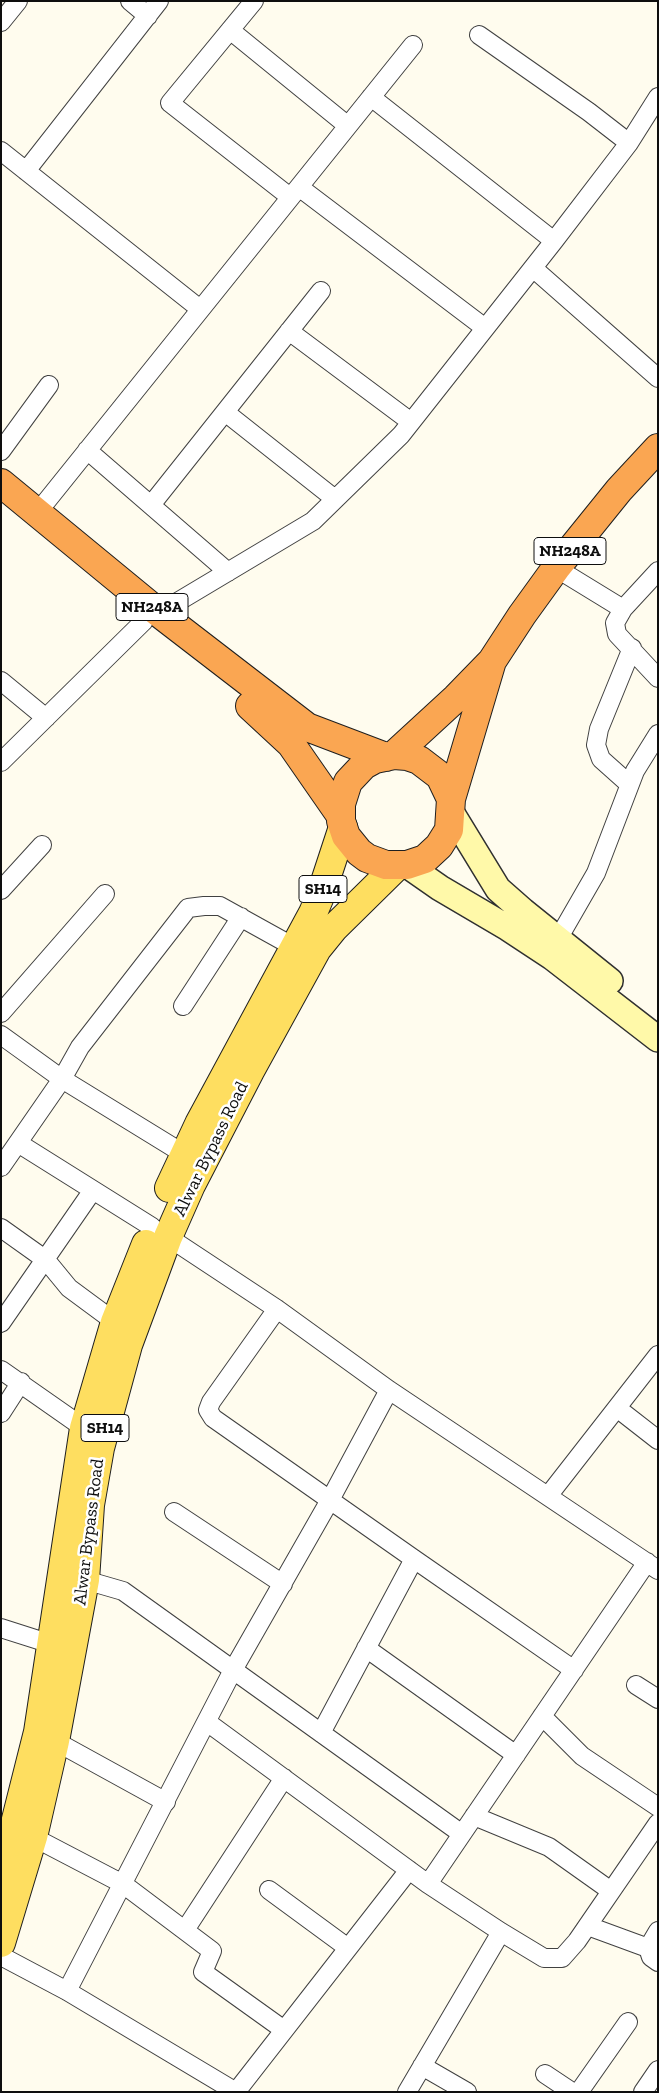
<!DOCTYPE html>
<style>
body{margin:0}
#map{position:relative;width:659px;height:2093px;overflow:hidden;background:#fffcee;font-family:"Zilla Slab",serif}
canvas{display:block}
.frame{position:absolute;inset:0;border:2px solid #0e0e0e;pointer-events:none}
</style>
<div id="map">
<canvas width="659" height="2093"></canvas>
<div class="frame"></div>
</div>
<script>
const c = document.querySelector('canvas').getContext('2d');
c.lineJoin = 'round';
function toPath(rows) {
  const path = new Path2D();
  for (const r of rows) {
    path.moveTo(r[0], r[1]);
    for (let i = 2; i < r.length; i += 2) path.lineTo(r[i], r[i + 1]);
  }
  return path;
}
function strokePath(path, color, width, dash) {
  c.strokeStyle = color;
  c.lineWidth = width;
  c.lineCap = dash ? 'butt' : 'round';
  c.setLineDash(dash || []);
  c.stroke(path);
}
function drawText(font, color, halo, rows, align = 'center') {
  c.font = font + ' "Zilla Slab",serif';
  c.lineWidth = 5;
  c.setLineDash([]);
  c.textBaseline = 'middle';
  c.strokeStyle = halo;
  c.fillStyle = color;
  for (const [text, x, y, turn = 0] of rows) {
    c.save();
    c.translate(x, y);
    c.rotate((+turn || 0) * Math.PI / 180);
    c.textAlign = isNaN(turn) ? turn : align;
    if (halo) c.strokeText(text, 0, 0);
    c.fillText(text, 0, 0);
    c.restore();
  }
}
const street = toPath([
 [130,1,148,16],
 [254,1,170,103,290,197],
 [1,22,18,1],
 [230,30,348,126],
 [479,35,589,112,629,143],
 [371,97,554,241],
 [1,151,200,309],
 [26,171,159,1],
 [299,187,485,328],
 [533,268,658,378],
 [289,331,411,422],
 [225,412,335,499],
 [87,450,228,572],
 [1,451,49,385],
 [151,505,321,291],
 [37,513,413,45],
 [556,568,623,609,658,571],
 [623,609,615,623,617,634,658,678],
 [159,613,313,521,401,435,554,241,629,143,658,97],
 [1,681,46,718],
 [1,762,144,621],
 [629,784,601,759,596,745,599,729,632,648],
 [1,890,42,845],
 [558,939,596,873,635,771,658,734],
 [183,1006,241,917],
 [1,1013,105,894],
 [1,1035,62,1079,184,1154],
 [18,1143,152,1227],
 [1,1167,62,1079,80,1047,188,908,204,906,220,906,294,947],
 [1,1228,46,1260,69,1288,115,1322],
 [168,1237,277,1309,389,1390,658,1570],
 [277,1309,211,1402,208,1410,213,1418,414,1559,574,1670],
 [1,1323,93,1190],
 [1,1370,84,1428],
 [617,1408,658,1440],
 [1,1413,21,1382],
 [548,1496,658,1355],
 [174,1512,283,1584],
 [85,1580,123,1591,462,1834],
 [1,1628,51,1644],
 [366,1648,516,1755],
 [636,1685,658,1699],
 [542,1716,582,1756,658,1807],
 [207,1722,428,1884,501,1932,544,1958,562,1958,577,1941,658,1823],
 [321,1733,414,1559],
 [55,1741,166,1802],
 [474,1816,549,1847,611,1891],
 [33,1837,123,1884,212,1951,203,1972,284,2030],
 [428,1884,647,1562],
 [269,1890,348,1948],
 [588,1926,648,1948],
 [185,1930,284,1778],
 [658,1931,648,1948,651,1957,658,1962],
 [1,1956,67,1991,236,2092],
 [67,1991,233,1670,330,1500,389,1390],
 [422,2066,467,2092],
 [545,2074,572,2092],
 [236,2092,409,1870],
 [407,2092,501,1932],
 [579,2092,628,2022],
 [643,2092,658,2070]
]);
const secondary = toPath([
 [451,812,498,889,523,911,610,981],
 [407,865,440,888,508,928,552,957,658,1039]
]);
const primary = toPath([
 [169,1188,199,1124,313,913,321,894,343,827],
 [1,1879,38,1732,84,1428,115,1322,146,1244],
 [1,1943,33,1837,55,1741,85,1580,90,1505,100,1448,128,1345,168,1237,191,1185,250,1071,317,949,334,928,396,867]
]);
const highway = toPath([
 [1,483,159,613,307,727,386,757],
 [250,706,291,744,341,816],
 [394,755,456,698,492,661,522,615,556,568,619,490,658,448],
 [451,799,440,776,419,760,407,756,394,755,375,759,364,765,348,782,341,804,341,821,346,836,359,852,367,858,386,865,407,865,425,859,439,846,449,830,451,799,492,661]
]);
const shields = [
 [570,551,72],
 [152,607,72],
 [323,889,48],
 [105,1428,48]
];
const shieldNames = [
 ["NH248A",570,551],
 ["NH248A",152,607],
 ["SH14",323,889],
 ["SH14",105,1428]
];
const streetNames = [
 ["Alwar Bypass Road",211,1149,-64],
 ["Alwar Bypass Road",89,1532,-83]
];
strokePath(street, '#414141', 20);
strokePath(secondary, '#303030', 28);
strokePath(primary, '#1f1f1f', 30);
strokePath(highway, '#1f1f1f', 30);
strokePath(street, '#fff', 18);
strokePath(secondary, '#fff9a9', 25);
strokePath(primary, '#fede60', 28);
strokePath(highway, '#faa652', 28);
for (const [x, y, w] of shields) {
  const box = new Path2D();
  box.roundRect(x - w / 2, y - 13.5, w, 27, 4);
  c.fillStyle = '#fff';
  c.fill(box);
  strokePath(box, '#0e0e0e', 1);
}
drawText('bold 16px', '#0e0e0e', null, shieldNames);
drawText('18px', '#0e0e0e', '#fff', streetNames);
</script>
